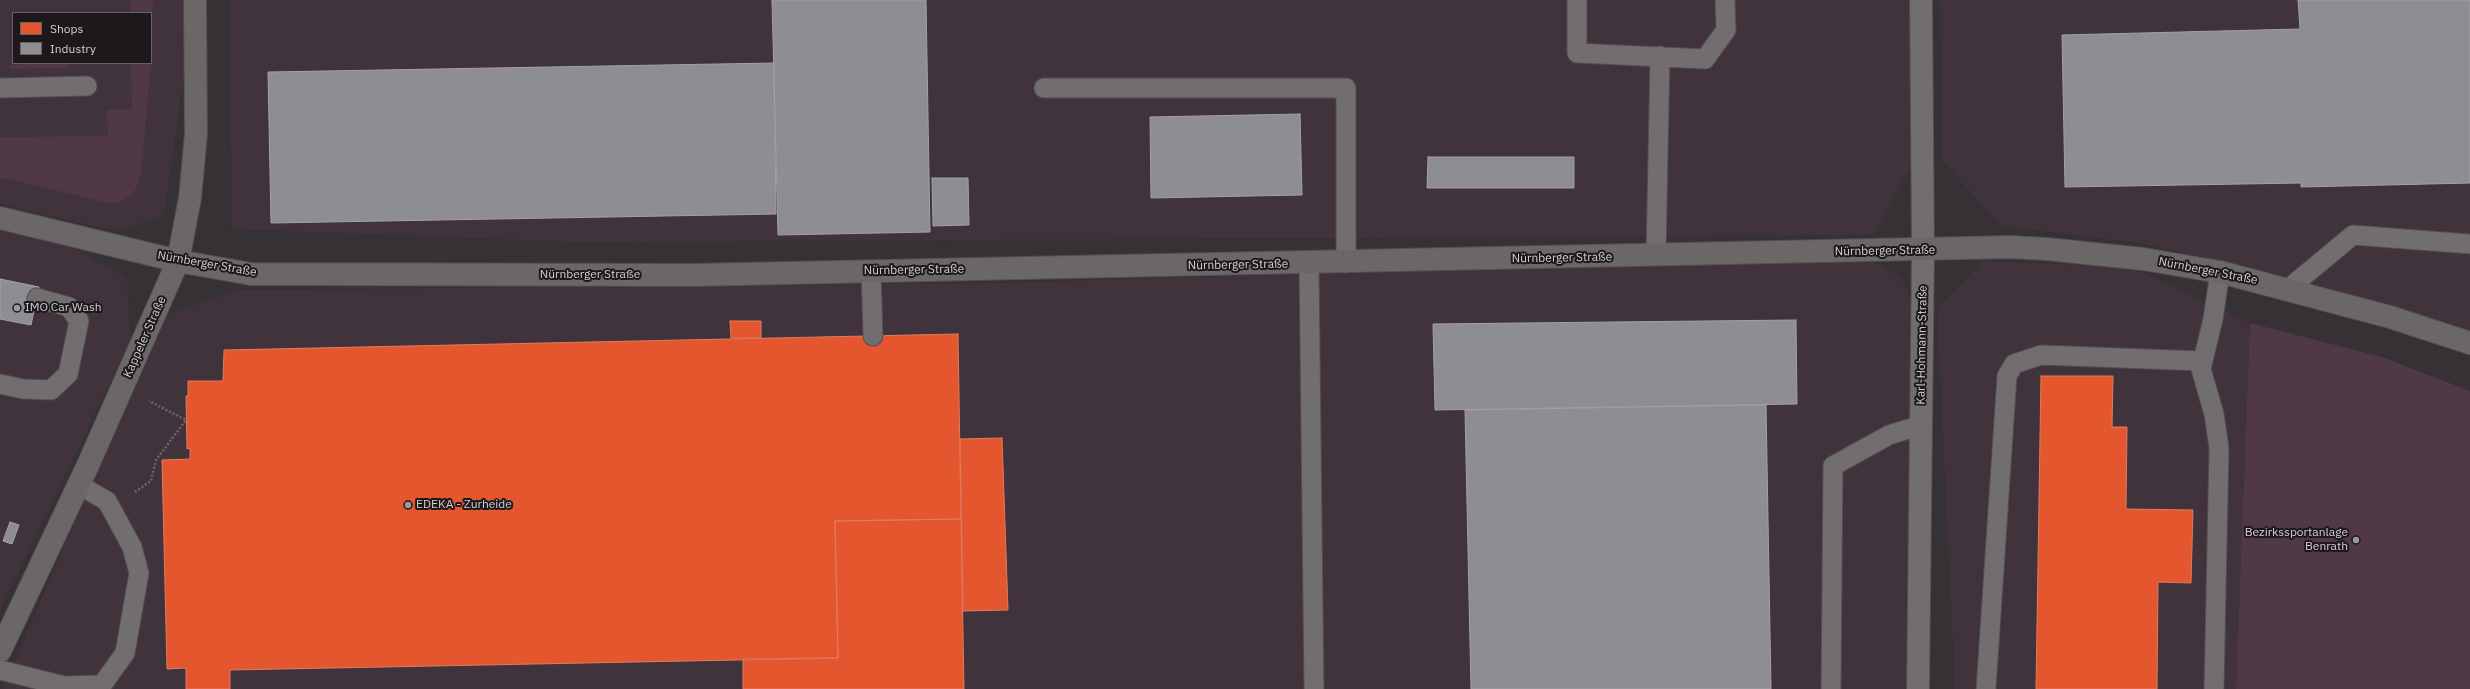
<!DOCTYPE html>
<meta charset="utf-8">
<style>
body{margin:0}
#map{position:relative;width:2470px;height:689px;overflow:hidden;background:#363134;font-family:"IBM Plex Sans",sans-serif}
canvas{display:block}
.legend{position:absolute;left:12px;top:12px;width:140px;height:52px;box-sizing:border-box;background:#1d181b;border:1px solid #676265;margin:0;padding:5px 7px;list-style:none;font-size:12px;color:#d6d0d3}
.legend li{display:flex;align-items:center;gap:8px;height:20px}
.legend b{width:20px;border:1px solid #676265}
</style>
<div id="map">
<canvas width="2470" height="689"></canvas>
<ul class="legend">
<li><b style="height:11px;background:#e4572e"></b>Shops</li>
<li><b style="height:11px;background:#8d8d92"></b>Industry</li>
</ul>
</div>
<script>
const c = document.querySelector('canvas').getContext('2d');
c.lineJoin = 'round';
function fill(path, color) {
  c.fillStyle = color;
  c.fill(path, 'evenodd');
}
function toPath(rows) {
  const path = new Path2D();
  for (const r of rows) {
    path.moveTo(r[0], r[1]);
    for (let i = 2; i < r.length; i += 2) path.lineTo(r[i], r[i + 1]);
  }
  return path;
}
function strokePath(path, color, width, dash) {
  c.strokeStyle = color;
  c.lineWidth = width;
  c.lineCap = dash ? 'butt' : 'round';
  c.setLineDash(dash || []);
  c.stroke(path);
}
function drawText(font, color, halo, rows, align = 'center') {
  c.font = font + ' "IBM Plex Sans",sans-serif';
  c.lineWidth = 4;
  c.setLineDash([]);
  c.textBaseline = 'middle';
  c.strokeStyle = halo;
  c.fillStyle = color;
  for (const [text, x, y, turn = 0] of rows) {
    c.save();
    c.translate(x, y);
    c.rotate((+turn || 0) * Math.PI / 180);
    c.textAlign = isNaN(turn) ? turn : align;
    if (halo) c.strokeText(text, 0, 0);
    c.fillText(text, 0, 0);
    c.restore();
  }
}
const built = toPath([
 [0,0,184,0,186,61,164,214,120,232,0,204],
 [13,13,151,13,151,63,13,63],
 [229,0,1911,0,1914,159,1873,235,581,242,232,229],
 [1940,0,2470,0,2470,331,2295,278,2139,243,2002,226,1943,162],
 [0,230,71,247,127,278,130,342,0,610],
 [1867,258,1901,277,1913,304,1907,689,3,689,163,316,239,290,996,283],
 [1983,261,2133,267,2250,323,2236,689,1955,689,1937,308]
]);
const green = toPath([
 [130,0,153,0,151,63,151,13,131,13],
 [36,63,68,64,68,68,10,69,9,65],
 [131,63,151,63,141,173,136,189,129,197,120,202,108,203,0,177,0,137,108,136,107,110,132,109],
 [2250,323,2382,357,2470,391,2470,689,2236,689]
]);
const shops = toPath([
 [730,321,761,321,761,338,731,338,730,321],
 [958,334,961,519,835,521,838,658,230,670,230,689,186,689,186,668,167,669,162,460,190,459,190,448,187,449,186,396,188,396,188,381,223,381,224,350,958,334],
 [2041,376,2113,376,2112,427,2127,427,2126,509,2193,510,2191,583,2158,582,2157,689,2036,689,2041,376],
 [1002,438,1008,610,963,611,960,439,1002,438],
 [961,519,964,689,743,689,743,659,838,658,835,521,961,519]
]);
const industry = toPath([
 [772,0,926,0,930,232,778,235,772,0],
 [2298,0,2470,0,2470,183,2301,187,2301,183,2065,187,2062,35,2300,29,2298,0],
 [774,63,776,214,271,223,268,72,774,63],
 [1300,114,1302,195,1151,198,1150,117,1300,114],
 [1428,157,1574,157,1574,188,1427,188,1428,157],
 [932,178,968,178,969,225,933,226,932,178],
 [0,279,39,287,31,325,0,319,0,279],
 [1796,320,1797,404,1435,410,1433,324,1796,320],
 [1766,405,1771,689,1471,689,1465,410,1766,405],
 [10,522,19,525,12,544,3,541,10,522]
]);
const path = toPath([
 [135,492,151,481,156,460,186,420,149,401]
]);
const lane = toPath([
 [1577,0,1577,53,1705,59,1726,30,1725,0],
 [0,88,87,86],
 [1044,88,1346,88,1346,263],
 [1656,255,1660,56],
 [1309,264,1314,689],
 [871,271,873,336],
 [2288,289,2353,235,2470,244],
 [0,384,23,389,51,390,68,374,79,321,69,307,37,298],
 [0,670,64,686,102,685,125,653,139,573,132,547,107,501,79,485],
 [1831,689,1833,466,1889,435,1921,425],
 [1986,689,2007,376,2014,364,2041,355,2201,361],
 [2214,689,2219,448,2214,414,2201,369,2213,319,2220,272]
]);
const street = toPath([
 [1918,689,1923,250,1921,0]
]);
const secondary = toPath([
 [0,218,178,261,251,274,694,275,2010,247,2047,249,2143,259,2220,272,2390,317,2470,343],
 [0,651,88,465,178,261,190,198,196,134,195,0]
]);
const markers = [
 [17,308,4,"#9e989b"],
 [408,505,4,"#9e989b"],
 [2356,540,4,"#9e989b"]
];
const streetNames = [
 ["Nürnberger Straße",1885,251,-1],
 ["Nürnberger Straße",1562,258,-1],
 ["Nürnberger Straße",207,264,10],
 ["Nürnberger Straße",1238,265,-1],
 ["Nürnberger Straße",914,270,-1],
 ["Nürnberger Straße",2208,271,11],
 ["Nürnberger Straße",590,275],
 ["Kappeler Straße",145,337,-66],
 ["Karl-Hohmann-Straße",1922,345,-89]
];
const poiNames = [
 ["IMO Car Wash",25,308],
 ["EDEKA - Zurheide",416,505],
 ["Bezirkssportanlage",2348,533,"right"],
 ["Benrath",2348,547,"right"]
];
fill(built, '#41333b');
fill(green, '#503846');
fill(shops, '#e4572e');
strokePath(shops, '#e07b60', 1);
fill(industry, '#8d8d92');
strokePath(industry, '#a3a1a6', 1);
strokePath(lane, '#524d50', 21);
strokePath(street, '#524d50', 24);
strokePath(secondary, '#524d50', 24);
strokePath(path, '#6b6769', 2.5, [2, 2]);
strokePath(lane, '#726e70', 19);
strokePath(street, '#726e70', 22);
strokePath(secondary, '#6b6767', 22);
for (const [x, y, r, color] of markers) {
  const dot = new Path2D();
  dot.arc(x, y, r, 0, 2 * Math.PI);
  c.fillStyle = color;
  c.fill(dot);
  strokePath(dot, '#1d181b', 1.5);
}
drawText('12px', '#d6d0d3', '#1d181b', streetNames);
drawText('12px', '#d6d0d3', '#1d181b', poiNames, 'left');
</script>
